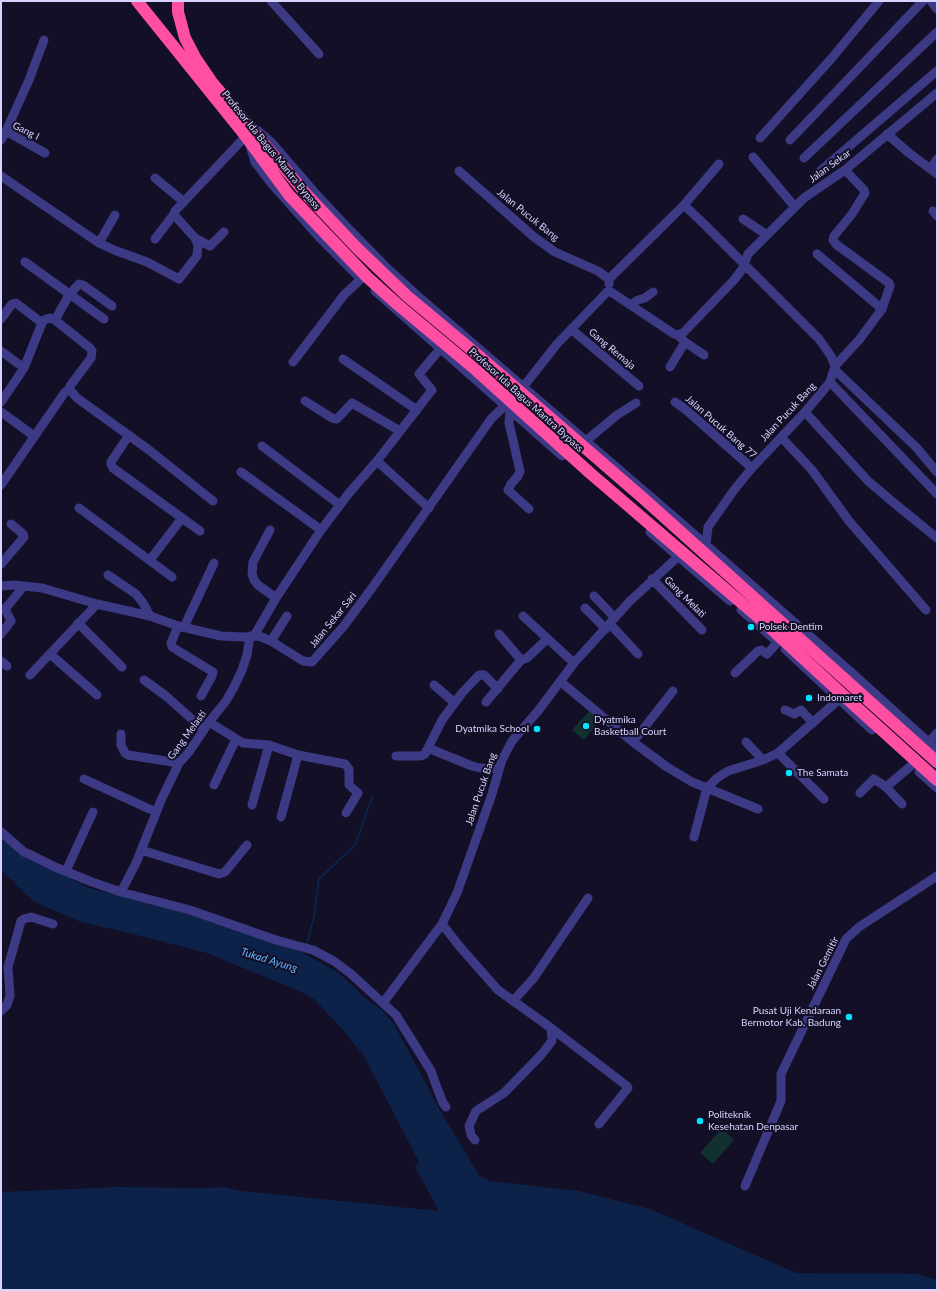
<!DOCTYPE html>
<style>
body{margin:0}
#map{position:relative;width:938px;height:1291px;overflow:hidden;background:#130f26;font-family:Lato,sans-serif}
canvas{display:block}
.frame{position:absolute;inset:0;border:2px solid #d9d4ff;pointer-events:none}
</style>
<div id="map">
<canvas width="938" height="1291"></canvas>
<div class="frame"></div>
</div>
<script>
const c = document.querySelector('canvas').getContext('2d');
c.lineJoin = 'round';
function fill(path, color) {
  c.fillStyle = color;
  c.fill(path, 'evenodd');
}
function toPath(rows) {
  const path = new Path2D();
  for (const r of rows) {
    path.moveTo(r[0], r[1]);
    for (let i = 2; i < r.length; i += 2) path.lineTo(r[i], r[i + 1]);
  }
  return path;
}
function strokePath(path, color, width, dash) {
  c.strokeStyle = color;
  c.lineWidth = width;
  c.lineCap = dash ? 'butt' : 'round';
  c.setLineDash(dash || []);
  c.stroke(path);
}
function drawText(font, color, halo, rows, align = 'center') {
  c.font = font + ' Lato,sans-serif';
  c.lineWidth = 4;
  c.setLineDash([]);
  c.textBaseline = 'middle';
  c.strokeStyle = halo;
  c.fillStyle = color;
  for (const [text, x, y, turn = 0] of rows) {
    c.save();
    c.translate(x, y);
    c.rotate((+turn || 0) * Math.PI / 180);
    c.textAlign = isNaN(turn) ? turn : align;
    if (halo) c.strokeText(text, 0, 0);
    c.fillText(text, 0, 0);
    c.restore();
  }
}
const green = toPath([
 [589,711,600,721,584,740,572,730],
 [722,1128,734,1140,713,1164,700,1153]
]);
const water = toPath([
 [1,837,45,866,89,888,175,910,298,950,339,973,366,999,382,1010,394,1024,441,1112,479,1175,489,1181,579,1191,650,1209,796,1273,917,1274,937,1280,937,1290,1,1290,1,1192,117,1187,204,1188,223,1187,241,1191,439,1211,415,1167,419,1162,364,1056,343,1030,315,1000,306,994,207,953,133,934,81,922,34,902,1,870]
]);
const stream = toPath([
 [306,946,314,917,319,879,355,845,373,795]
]);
const minor = toPath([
 [271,1,319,54],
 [931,1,937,9],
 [253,126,271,142,316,194,345,225,385,266,420,298,681,523,853,674,937,750],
 [6,131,29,80,44,40],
 [887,134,909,153,937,174],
 [760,138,831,59,879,1],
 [1,140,6,131,45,153],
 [790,140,923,1],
 [249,143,255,162,271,183,319,237,359,277],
 [753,157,795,207],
 [804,158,937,32],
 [930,169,937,159],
 [459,171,534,237,555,252,598,271,609,279],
 [818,173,937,71],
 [1,176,99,243,114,250,147,262,179,279,197,256,198,245,195,238,176,217,174,214,175,211,245,137],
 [155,178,184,202],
 [684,205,705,225,819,339,831,356,835,366,830,382,826,387,805,412,752,468,734,490,708,527,706,545],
 [933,211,937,216],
 [743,219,767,235],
 [195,238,210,246,224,232],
 [155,239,174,214],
 [99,243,115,215],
 [817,254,882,309],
 [25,262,104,319],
 [609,284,609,279,684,205,719,164],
 [375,291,562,456],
 [607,292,611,292,674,334,678,335,685,342,704,355],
 [630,305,638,300,645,298,653,292],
 [1,319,12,304,16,303,42,323],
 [55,320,69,295,79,284,83,285,112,306],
 [571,329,639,386],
 [678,335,683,333,734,280,743,268,748,254,804,198,845,170,937,93],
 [1,351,24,368],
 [343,359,417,410],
 [293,362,344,295,361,279],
 [835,366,859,340,882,309,890,286,889,283,837,245,833,240,834,236,852,214,865,193,864,190,845,170],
 [670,367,685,342],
 [834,369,916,447,937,472],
 [830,382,937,494],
 [69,389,77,398,149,450,213,501],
 [305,401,332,418,337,419,352,403,400,431],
 [1,402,24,368,42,323,44,320,50,318,55,320,90,348,92,351,91,358,70,386,69,389,65,392,1,485],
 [675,402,685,409,752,468],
 [510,410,509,423,520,471,518,476,511,484,508,490,529,509],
 [1,412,34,436],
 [805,412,868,481,894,503,937,538],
 [129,435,111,462,111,464,113,468,200,531],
 [781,437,812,470,849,521,926,610],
 [587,440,617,415,636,403],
 [262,446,340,505],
 [377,461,429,508],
 [241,472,321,530],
 [79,508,172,577],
 [270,530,253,562,252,574,254,580,258,585,276,598],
 [650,532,730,601],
 [150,560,182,518],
 [1,564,24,537,23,534,11,524],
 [108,575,136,594,143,603,150,616],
 [652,579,702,630],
 [1,586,14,585,42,588,97,604,150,616,178,626,221,636,244,637,259,636,271,641,303,661,312,662,343,627,372,588,491,419,520,391,557,344,607,292],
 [594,596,615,618],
 [585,608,606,629],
 [741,610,775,640],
 [523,616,574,663],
 [78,623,122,667],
 [610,624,638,654],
 [178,626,171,643,172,647,213,672,212,676,201,696],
 [184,627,214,563],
 [1,634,11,621,5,609,24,586],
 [499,634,521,660],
 [254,636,276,598,321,530,349,493,377,461,432,390,419,374,440,349],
 [271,641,287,616],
 [785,649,872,730],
 [50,654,97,695],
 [1,661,7,666],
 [735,673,758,651,761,650,767,654,778,642],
 [30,675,97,604],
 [144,680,166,696,204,730],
 [561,682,633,742,667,767,692,782,707,788,717,778,728,771,763,760,778,753,843,696],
 [434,685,455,703],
 [486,702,521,660,527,658,547,639],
 [785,710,794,714,801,710,813,723],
 [209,722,243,743,269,745,298,755,345,764,349,769,349,785,358,793,346,813],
 [121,734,121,745,125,753,128,755,179,763],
 [633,742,673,691],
 [746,742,763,760],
 [929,742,937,733],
 [428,748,472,766,480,768,499,769],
 [778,753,824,799],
 [396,756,421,756,425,754,442,720,462,693,479,675,484,675,498,689],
 [919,772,937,788],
 [84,779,156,812],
 [214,785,236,739],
 [886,787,902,804],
 [860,793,874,779,886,787,912,765],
 [252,805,269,745],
 [281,817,298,755],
 [1,832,24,852,31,855,55,867,92,882,121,892,190,910,276,940,313,950,334,961,351,974,396,1015,431,1071,439,1093,443,1103,446,1107],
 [694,837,707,788,758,809],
 [141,850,219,874,225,872,247,845],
 [66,871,93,812],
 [121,892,136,863,162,798,179,763,189,752,209,722,226,701,234,687,242,670,247,655,250,636],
 [442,924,460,947,498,990,551,1028,627,1086,628,1088,599,1124],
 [513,1001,533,979,588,898],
 [383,1003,442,924,457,893,491,797,502,760,512,741,538,711,574,663,629,602,682,553],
 [1,1011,7,1005,10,996,8,967,21,921,24,919,31,917,53,924],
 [475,1140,471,1135,469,1126,476,1111,504,1093,541,1055,552,1041,551,1028],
 [745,1186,781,1101,781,1074,846,939,859,927,937,876]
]);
const highway = toPath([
 [137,1,244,134,289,195,367,277,397,304,476,370,590,473,765,623,843,695,937,780],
 [178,1,178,12,185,38,196,59,211,81,306,194,357,248,407,296,479,356,644,499,937,762]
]);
const markers = [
 [751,627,4,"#00e5ff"],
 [809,698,4,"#00e5ff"],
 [586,726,4,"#00e5ff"],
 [537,729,4,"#00e5ff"],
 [789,773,4,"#00e5ff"],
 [849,1017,4,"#00e5ff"],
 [700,1121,4,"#00e5ff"]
];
const streetNames = [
 ["Gang I",26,131,26],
 ["Profesor Ida Bagus Mantra Bypass",271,150,51],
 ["Jalan Sekar",830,166,-36],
 ["Jalan Pucuk Bang",528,215,39],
 ["Gang Remaja",612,349,40],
 ["Profesor Ida Bagus Mantra Bypass",526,400,42],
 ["Jalan Pucuk Bang",788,412,-47],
 ["Jalan Pucuk Bang 77",721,427,41],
 ["Gang Melati",685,597,45],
 ["Jalan Sekar Sari",333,620,-51],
 ["Gang Melasti",187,735,-54],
 ["Jalan Pucuk Bang",481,789,-71],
 ["Jalan Gemitir",823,963,-63]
];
const poiNames = [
 ["Polsek Dentim",759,627],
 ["Indomaret",817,698],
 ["Dyatmika",594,720],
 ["Basketball Court",594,732],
 ["Dyatmika School",529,729,"right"],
 ["The Samata",797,773],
 ["Pusat Uji Kendaraan",841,1011,"right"],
 ["Bermotor Kab. Badung",841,1023,"right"],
 ["Politeknik",708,1115],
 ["Kesehatan Denpasar",708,1127]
];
const waterNames = [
 ["Tukad Ayung",269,960,17]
];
fill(green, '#12302f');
fill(water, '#0c2248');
strokePath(stream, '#0c2248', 2);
strokePath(minor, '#3d3a85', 9);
strokePath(highway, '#ff4fa3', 12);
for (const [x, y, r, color] of markers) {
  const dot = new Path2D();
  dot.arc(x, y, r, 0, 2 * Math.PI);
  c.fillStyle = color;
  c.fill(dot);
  strokePath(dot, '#130f26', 1.5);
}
drawText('10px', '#d9d4ff', '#130f26', streetNames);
drawText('10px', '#d9d4ff', '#130f26', poiNames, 'left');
drawText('italic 11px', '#62b6ff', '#130f26', waterNames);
</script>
